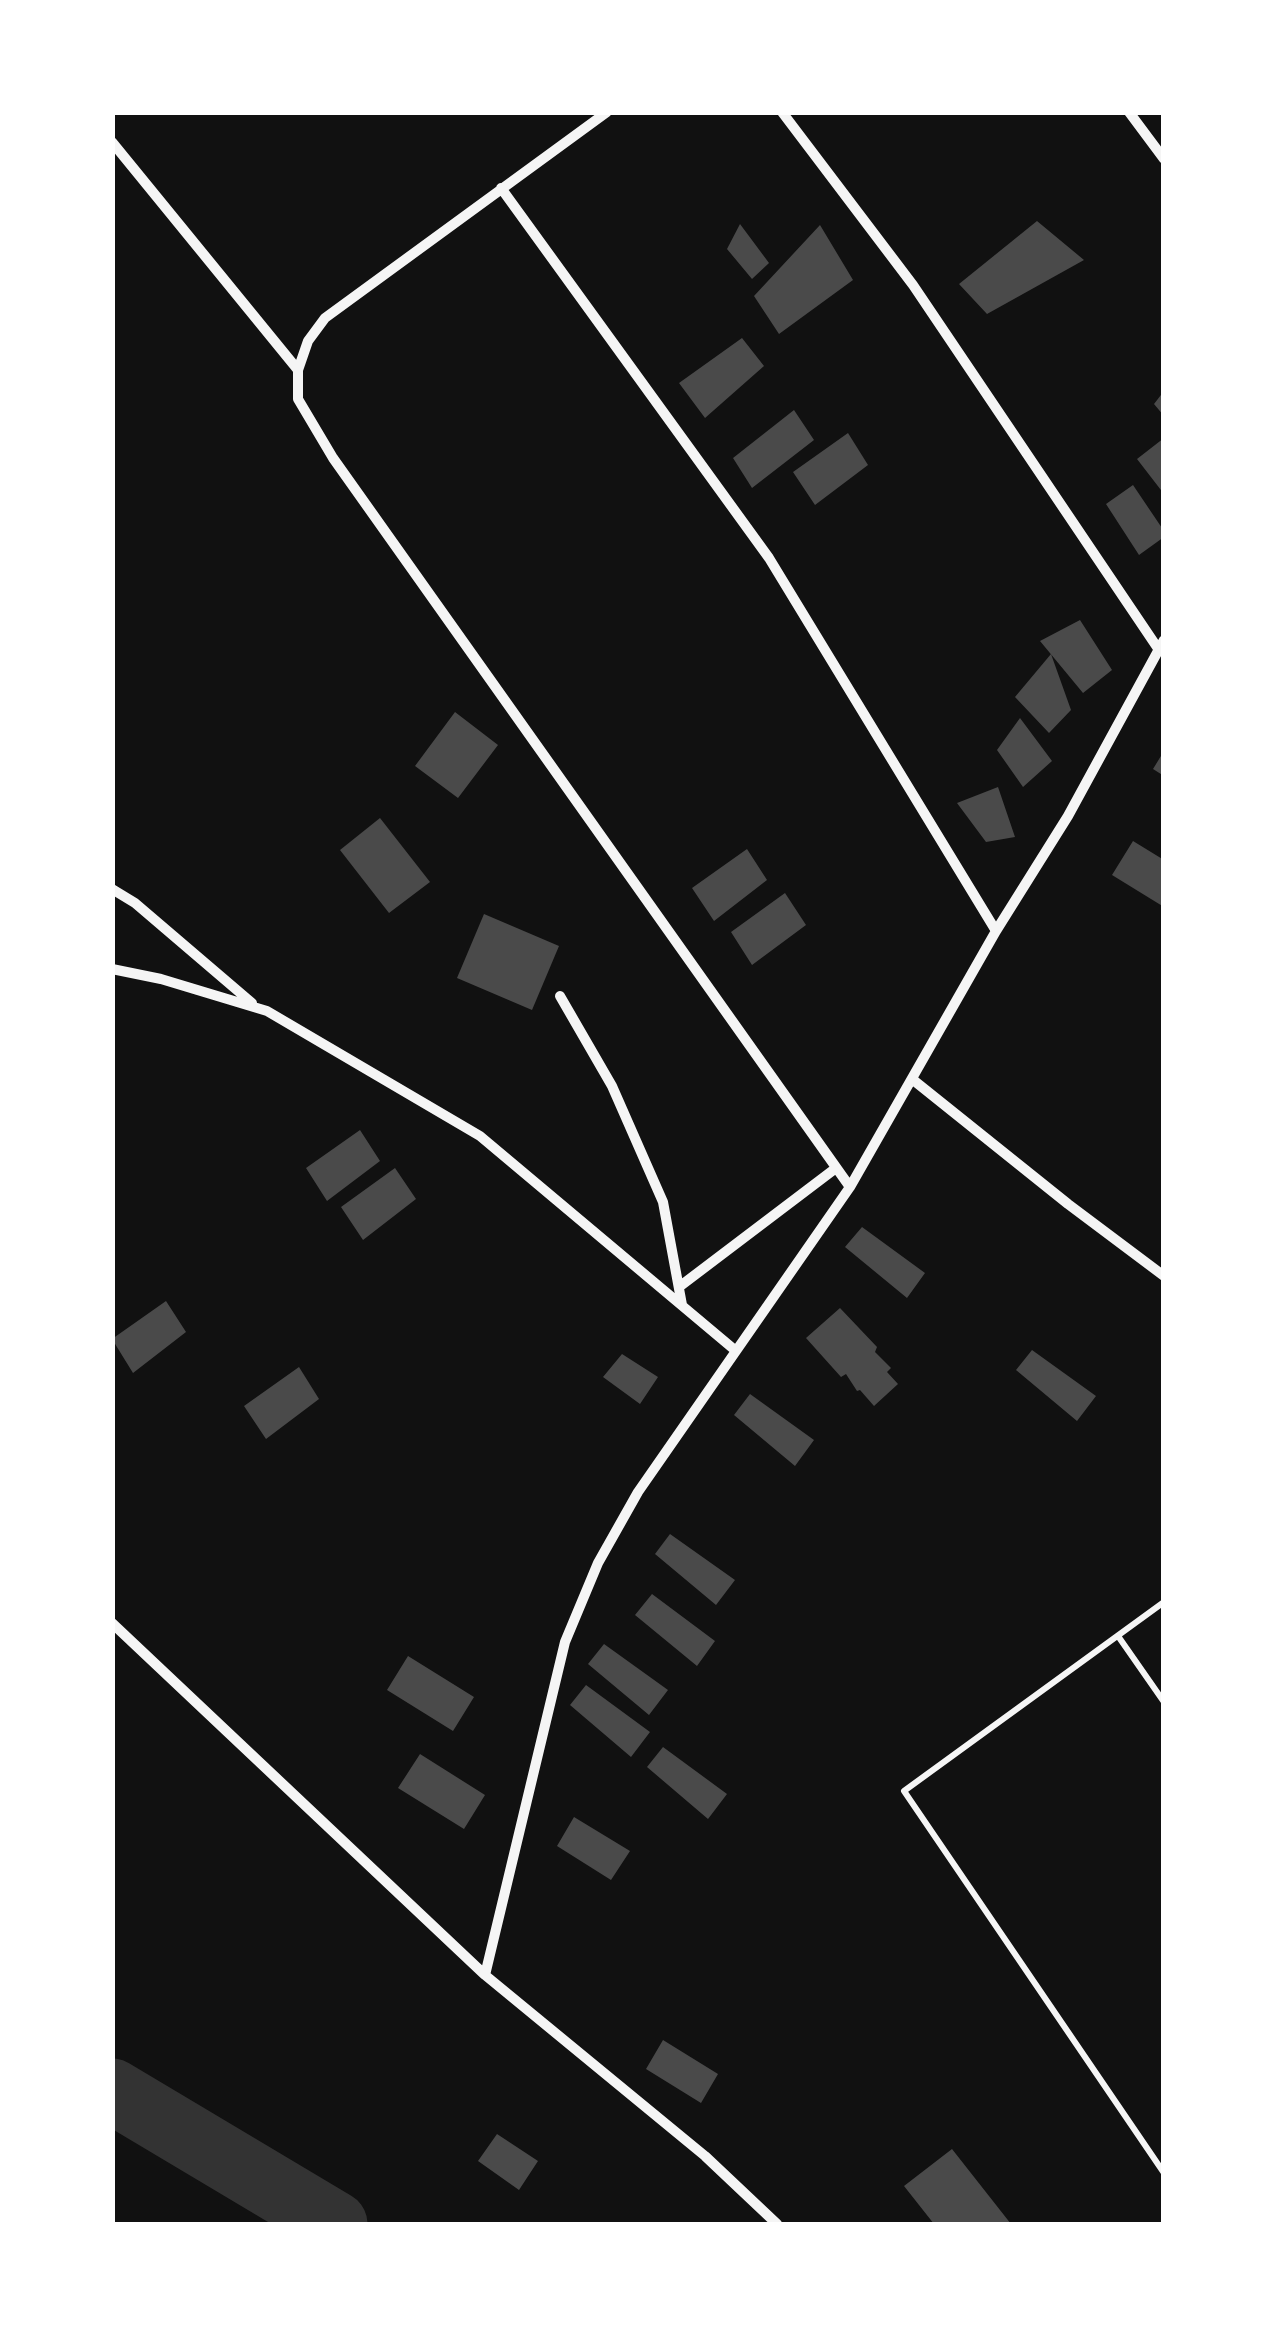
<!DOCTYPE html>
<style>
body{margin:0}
#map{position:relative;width:1276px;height:2337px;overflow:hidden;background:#111;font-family:Lora,serif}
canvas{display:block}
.frame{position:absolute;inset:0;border:115px solid #fff;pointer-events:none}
</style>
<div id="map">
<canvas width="1276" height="2337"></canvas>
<div class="frame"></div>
</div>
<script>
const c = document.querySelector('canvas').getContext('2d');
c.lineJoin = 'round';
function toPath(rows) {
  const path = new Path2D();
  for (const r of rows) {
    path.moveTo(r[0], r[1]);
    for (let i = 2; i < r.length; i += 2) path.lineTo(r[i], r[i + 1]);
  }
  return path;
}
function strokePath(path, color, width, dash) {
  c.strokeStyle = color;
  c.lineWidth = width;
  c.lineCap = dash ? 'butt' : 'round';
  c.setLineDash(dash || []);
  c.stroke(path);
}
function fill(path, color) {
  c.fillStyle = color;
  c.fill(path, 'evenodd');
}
const river = toPath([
 [112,2091,335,2224]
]);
const building = toPath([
 [1037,221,1084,260,987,314,959,284],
 [740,224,769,263,752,279,727,249],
 [820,225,853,280,779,334,754,296],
 [742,338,764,366,705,418,679,383],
 [1164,391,1164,416,1154,404],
 [794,410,814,440,752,488,733,458],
 [848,433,868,465,815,505,793,472],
 [1164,438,1164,494,1137,459],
 [1133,485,1164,531,1164,537,1139,555,1106,504],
 [1080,620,1112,670,1083,693,1040,641],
 [1051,654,1071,710,1049,733,1015,697],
 [455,712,498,745,458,798,415,766],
 [1020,718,1052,761,1023,787,997,750],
 [1164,751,1164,776,1153,769],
 [998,787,1015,837,986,842,957,803],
 [380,818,430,882,389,913,340,850],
 [1133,841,1164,860,1164,907,1112,875],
 [747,849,767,880,714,921,692,888],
 [785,893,806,925,752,965,731,932],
 [484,914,559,946,532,1010,457,978],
 [360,1130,380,1161,327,1201,306,1168],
 [395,1168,416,1199,363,1240,341,1207],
 [862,1227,925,1273,907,1298,845,1247],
 [166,1301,186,1332,133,1373,112,1339],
 [840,1308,877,1347,875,1352,891,1368,887,1372,898,1384,874,1406,860,1390,857,1391,846,1374,841,1377,806,1338],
 [1032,1350,1096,1396,1077,1421,1016,1370],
 [622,1354,658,1377,640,1404,603,1377],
 [299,1367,319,1399,266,1439,244,1406],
 [750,1394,814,1440,795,1466,734,1415],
 [670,1534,735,1580,716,1605,655,1554],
 [652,1594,715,1641,697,1666,635,1615],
 [604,1644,668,1690,649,1715,588,1664],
 [408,1656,474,1697,453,1731,387,1690],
 [586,1685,650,1732,631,1757,570,1705],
 [663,1747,727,1794,708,1819,647,1767],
 [420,1754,485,1795,464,1829,398,1788],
 [574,1817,630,1851,611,1880,557,1846],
 [663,2040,718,2074,701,2103,646,2069],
 [497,2134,538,2161,519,2190,478,2161],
 [952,2149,1011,2224,934,2224,904,2186]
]);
const path = toPath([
 [1164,1602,904,1791,1164,2173],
 [1118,1636,1164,1702]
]);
const minor = toPath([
 [607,112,325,318,308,341,298,370,298,399,333,458,850,1187],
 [782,112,913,285,1159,650],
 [1129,112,1164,159],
 [112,142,298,370],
 [501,188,769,558,996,931],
 [112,889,135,903,252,1003],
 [112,969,161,979,267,1011,480,1136,736,1351],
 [560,996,612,1086,663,1202,682,1305],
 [912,1079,1068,1204,1164,1276],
 [679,1287,836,1168],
 [112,1623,485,1975,705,2156,777,2224],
 [485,1975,565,1642,598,1563,638,1492,850,1187,996,931,1068,816,1164,640]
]);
strokePath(river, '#333', 65);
fill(building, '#4a4a4a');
strokePath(path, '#f5f5f5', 6);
strokePath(minor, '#f5f5f5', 10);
</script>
